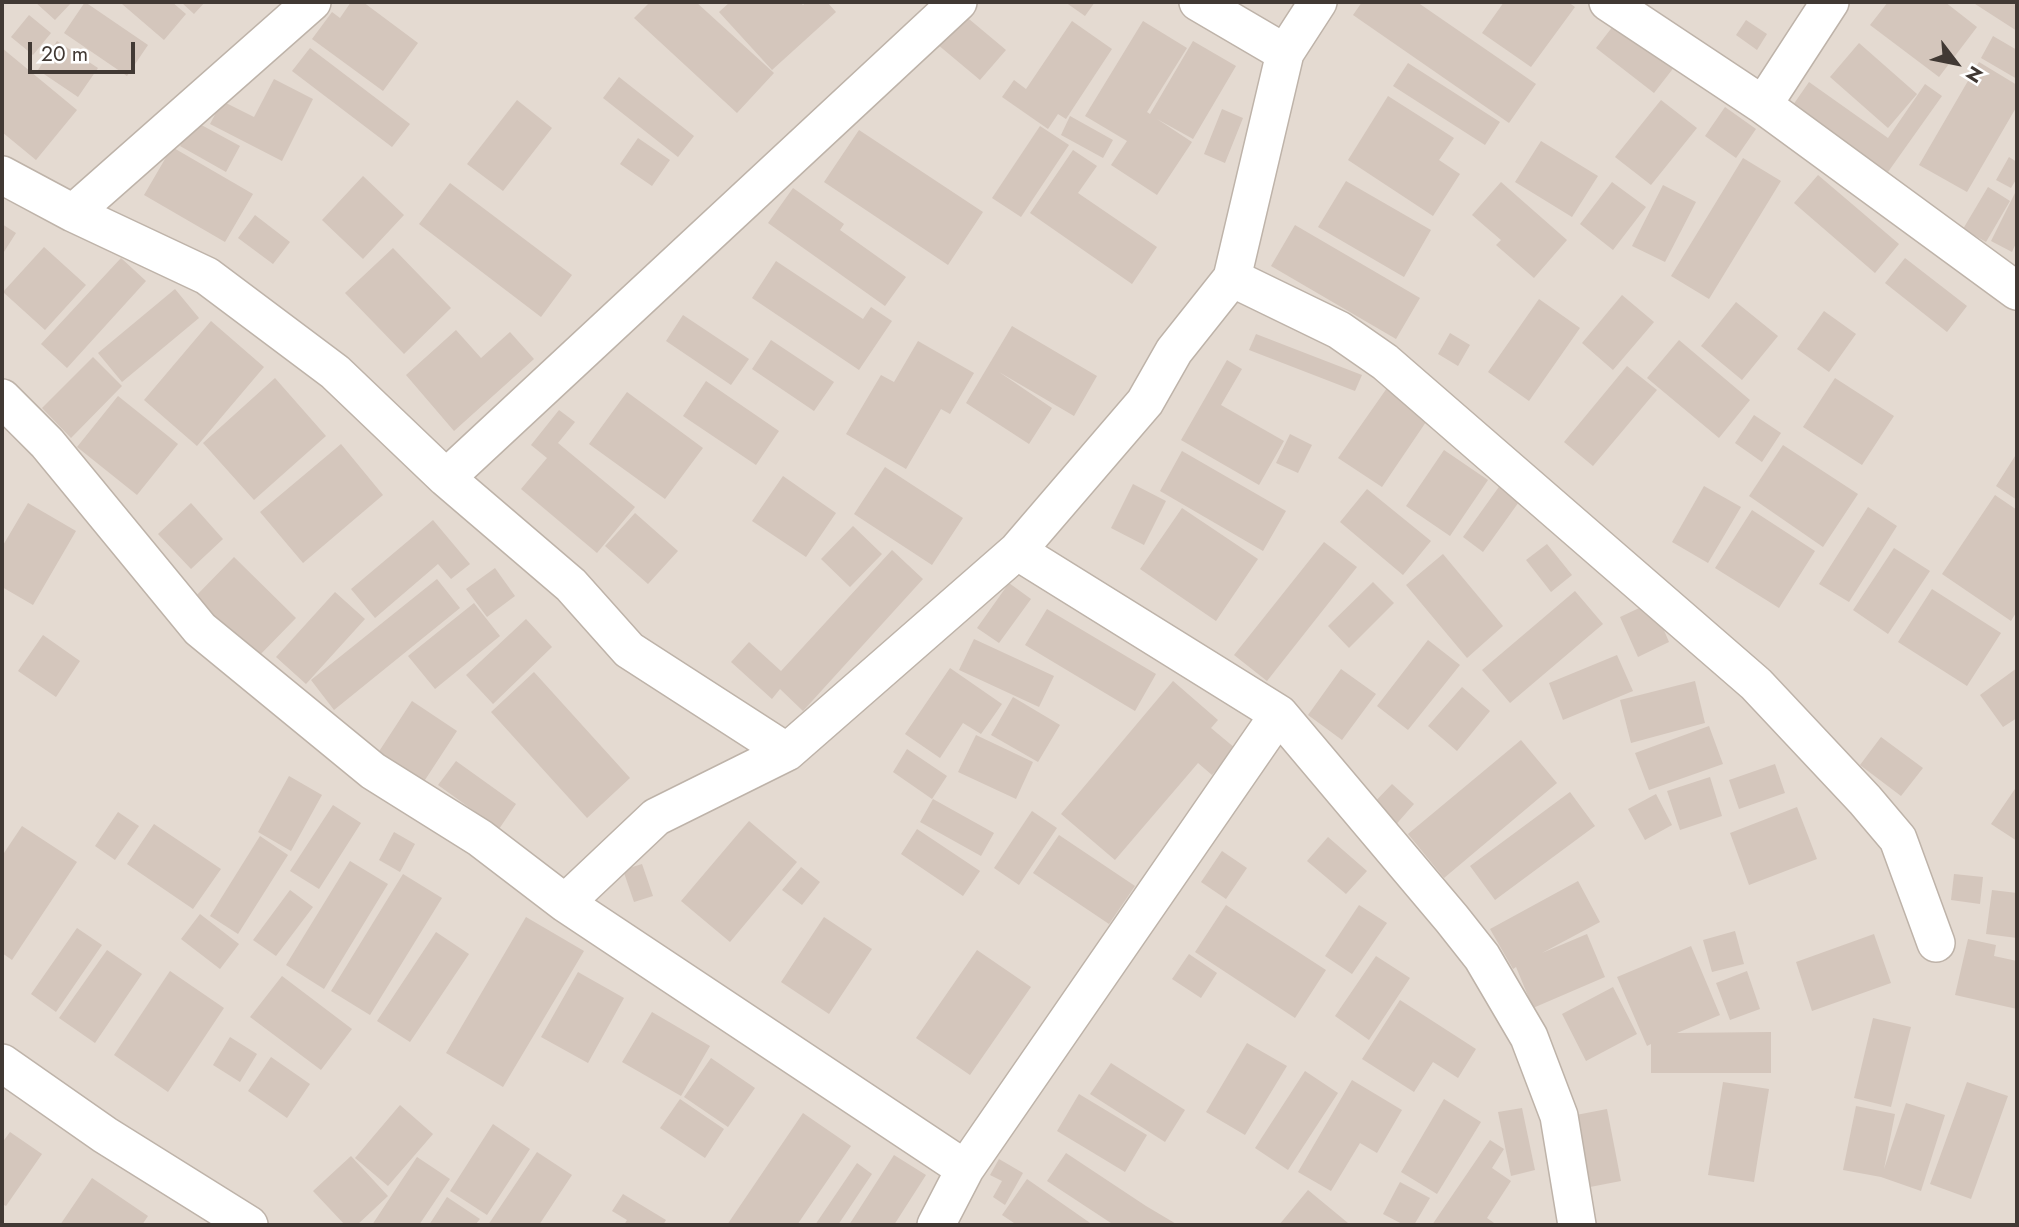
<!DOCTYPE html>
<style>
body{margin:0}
#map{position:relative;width:2019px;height:1227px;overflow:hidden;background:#f0eae3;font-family:Jost,sans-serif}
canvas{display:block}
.frame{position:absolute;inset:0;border:4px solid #413934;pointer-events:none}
.north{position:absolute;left:1921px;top:28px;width:70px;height:70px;-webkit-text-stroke:5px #fff;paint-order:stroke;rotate:122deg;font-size:19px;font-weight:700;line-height:28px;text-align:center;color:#413934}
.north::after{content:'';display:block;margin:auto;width:24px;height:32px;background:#413934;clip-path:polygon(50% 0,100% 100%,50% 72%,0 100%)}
.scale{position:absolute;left:28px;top:42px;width:107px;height:32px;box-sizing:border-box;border:4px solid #413934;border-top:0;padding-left:9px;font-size:21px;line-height:24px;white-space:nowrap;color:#413934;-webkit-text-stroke:5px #fff;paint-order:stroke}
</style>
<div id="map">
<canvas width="2019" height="1227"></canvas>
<div class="frame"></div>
<div class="north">N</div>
<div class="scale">20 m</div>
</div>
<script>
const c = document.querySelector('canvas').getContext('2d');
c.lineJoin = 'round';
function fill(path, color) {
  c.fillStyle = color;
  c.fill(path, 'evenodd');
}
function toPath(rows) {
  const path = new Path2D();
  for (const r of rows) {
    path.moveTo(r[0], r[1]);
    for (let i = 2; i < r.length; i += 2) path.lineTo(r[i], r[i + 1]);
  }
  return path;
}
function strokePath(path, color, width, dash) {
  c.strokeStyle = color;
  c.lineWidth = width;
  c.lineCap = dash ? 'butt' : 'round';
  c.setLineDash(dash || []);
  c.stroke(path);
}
const residential = toPath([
 [2,2,2017,2,2017,1225,2,1225]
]);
const building = toPath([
 [35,2,72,2,55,20],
 [85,2,148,45,127,76,64,33],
 [124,2,172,2,186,14,164,40,122,4],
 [181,2,205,2,194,14],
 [351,2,363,2,418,43,383,91,312,39,332,12,340,18],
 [650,2,696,2,774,73,737,113,634,18],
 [730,2,800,2,803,5,807,2,827,2,836,12,772,70,719,12],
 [1065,2,1095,2,1085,16],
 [1362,2,1417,2,1536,84,1509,123,1353,15],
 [1504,2,1568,2,1575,7,1531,67,1482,33],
 [1888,2,1945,2,1977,27,1939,77,1870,25],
 [1972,2,2017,2,2017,31],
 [963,14,1006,50,980,80,937,44],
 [29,15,51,33,33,55,11,37],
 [1746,20,1767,34,1757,50,1736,35],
 [1072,21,1112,49,1066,119,1058,114,1048,129,1002,97,1014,80,1026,89],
 [1143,21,1187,48,1147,112,1150,114,1193,41,1236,66,1193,139,1157,119,1192,142,1157,195,1111,165,1127,141,1085,116],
 [1617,21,1675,66,1654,93,1596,48],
 [1993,36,2017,50,2017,79,1981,58],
 [57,41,98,68,78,97,38,70],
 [1859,43,1917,94,1888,128,1830,77],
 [2,48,77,110,36,160,2,132],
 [310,48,410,124,392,147,292,71],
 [1979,62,2017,85,2017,106,1967,192,1919,165],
 [1408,63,1500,122,1485,145,1393,86],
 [619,77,694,136,678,157,603,98],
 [274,79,313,99,282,161,210,124,222,101,254,117],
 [1809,82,1888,138,1925,84,1942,96,1888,172,1793,105],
 [1388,96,1454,138,1439,160,1460,174,1433,216,1348,160],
 [517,100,552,128,503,191,467,164],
 [1661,100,1697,128,1651,185,1615,157],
 [1725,107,1756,129,1736,158,1705,136],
 [1222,109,1243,118,1225,163,1204,154],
 [1070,116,1113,140,1103,158,1061,135],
 [194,121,240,146,226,172,180,146],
 [1040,126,1069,145,1021,217,992,198],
 [859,130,983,212,948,265,824,182],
 [638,138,670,160,652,186,620,164],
 [1541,141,1598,176,1572,217,1515,182],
 [172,147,253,194,225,242,144,195],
 [1073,150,1097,166,1078,193,1157,247,1132,284,1030,213],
 [2009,157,2017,162,2017,178,2011,188,1996,180],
 [1743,158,1781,181,1709,299,1671,276],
 [1818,175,1899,244,1875,273,1794,203],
 [363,176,404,215,363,259,322,220],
 [1346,181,1431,230,1404,277,1318,227],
 [1501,182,1567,240,1534,278,1496,245,1501,240,1472,215],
 [1612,182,1646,207,1613,250,1580,224],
 [450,183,572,275,541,317,419,224],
 [1663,185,1696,202,1665,262,1632,246],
 [1988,187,2010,201,1986,242,1963,229],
 [793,188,844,224,840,230,906,277,885,306,768,223],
 [2017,189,2017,241,2012,252,1991,241],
 [255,215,290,242,273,264,238,238],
 [2,224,16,233,2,255],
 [1295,225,1420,298,1396,339,1271,266],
 [44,247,86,285,45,330,3,292],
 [393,248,451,308,404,354,345,293],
 [121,258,146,281,67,368,41,344],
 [1905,258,1967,306,1947,332,1885,283],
 [776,261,863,319,871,307,892,321,859,370,752,298],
 [175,289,199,318,122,382,98,353],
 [1622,295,1654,322,1613,370,1582,343],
 [1539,299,1580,328,1529,401,1488,372],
 [1736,302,1778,336,1742,380,1701,346],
 [1824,311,1856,334,1829,372,1797,349],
 [683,315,749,359,731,385,666,341],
 [211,321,264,367,197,446,144,400],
 [1012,326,1097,376,1074,416,999,372,1052,408,1029,444,966,403],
 [456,330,481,358,510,332,534,359,454,431,406,375],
 [1450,333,1470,345,1458,366,1438,354],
 [1256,334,1362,375,1355,391,1249,350],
 [771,340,834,382,814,411,752,369],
 [1679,340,1750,400,1719,438,1647,378],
 [918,341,974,373,950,414,941,409,906,469,846,434,881,375,894,382],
 [93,357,122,386,71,438,42,408],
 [1227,360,1242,369,1221,405,1284,441,1259,485,1181,440],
 [1627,366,1657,390,1593,466,1564,442],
 [275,378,326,436,254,500,203,443],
 [1835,378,1894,416,1862,465,1803,427],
 [706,381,779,431,756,465,683,416],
 [1387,388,1430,416,1382,487,1338,458],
 [627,392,703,448,665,499,589,444],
 [118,396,178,444,137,495,77,447],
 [559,410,575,422,558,443,635,507,597,553,521,489,547,458,531,445],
 [1754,415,1781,433,1762,462,1735,443],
 [1290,434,1312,445,1298,473,1276,463],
 [341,444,383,495,303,563,260,512],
 [1783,445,1858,494,1823,547,1749,496],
 [1444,450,1488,480,1450,536,1406,506],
 [1182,451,1286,511,1263,551,1160,491],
 [2017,453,2017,500,1996,486],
 [885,467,963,518,932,565,854,514],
 [783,476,836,513,806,557,752,521],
 [1133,484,1166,501,1144,545,1111,528],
 [1501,484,1521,499,1483,552,1463,537],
 [1704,486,1741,507,1708,563,1672,542],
 [1367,489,1431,541,1403,575,1340,522],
 [1995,495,2017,510,2017,611,2011,621,1942,574],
 [28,503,76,531,33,605,2,587,2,547],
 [191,503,223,539,191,569,158,534],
 [1868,507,1897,526,1849,602,1819,584],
 [1182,508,1258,559,1216,621,1140,569],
 [1752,510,1815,551,1779,608,1715,568],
 [635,513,678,551,648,584,605,546],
 [433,520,470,564,451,579,438,564,375,618,351,589],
 [853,526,882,554,850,587,821,559],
 [1324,542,1357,567,1267,681,1234,655],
 [1547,544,1572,575,1551,592,1526,560],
 [1894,548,1930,571,1888,634,1853,610],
 [892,550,923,579,803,711,780,689,772,699,731,662,749,642,781,671],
 [1443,554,1503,626,1467,658,1406,585],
 [234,557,296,618,255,660,193,599],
 [495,568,515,596,487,617,466,589],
 [437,579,460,608,334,710,311,680],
 [1373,582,1394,603,1349,648,1328,626],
 [1009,583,1031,599,999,643,977,628],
 [1932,589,2001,633,1967,686,1898,642],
 [1575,591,1603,624,1510,703,1482,670],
 [335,592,365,619,306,684,276,657],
 [1652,602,1669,642,1638,657,1620,617],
 [474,603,500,636,435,689,408,656],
 [1047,609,1156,674,1135,711,1025,645],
 [526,619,552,647,493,704,466,675],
 [43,635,80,661,56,697,18,671],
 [974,639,1054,676,1039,707,959,670],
 [1428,640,1460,665,1408,730,1377,706],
 [1617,655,1633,691,1563,720,1549,683],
 [950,668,1002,704,981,734,963,723,940,758,905,734],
 [2017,668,2017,718,2003,727,1980,695],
 [1341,669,1376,694,1342,740,1308,715],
 [534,672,630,778,587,818,491,712],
 [1173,681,1218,720,1211,728,1235,748,1212,775,1198,763,1115,860,1061,814],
 [1695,681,1705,723,1631,743,1620,700],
 [1462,687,1490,711,1457,751,1428,726],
 [1013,697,1060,725,1038,762,991,735],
 [412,701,457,731,423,783,378,753],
 [1709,726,1723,764,1649,790,1635,753],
 [976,735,1033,762,1016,799,958,772],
 [1881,737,1923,768,1901,796,1860,765],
 [1521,740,1557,783,1444,878,1408,834],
 [907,749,947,776,932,799,893,772],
 [456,761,516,804,499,829,438,785],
 [1775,764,1785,793,1739,809,1729,780],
 [289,776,322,795,291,851,258,832],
 [1710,777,1722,816,1680,830,1667,791],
 [1392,784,1414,804,1392,829,1369,808],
 [2017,786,2017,841,1991,824],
 [1570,792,1595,826,1495,900,1470,866],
 [1656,794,1672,825,1645,840,1628,809],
 [933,799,994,833,981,856,920,822],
 [333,805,361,823,319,889,290,871],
 [1797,807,1817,859,1749,885,1730,833],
 [1032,811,1057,828,1019,885,994,868],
 [118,812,139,826,115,860,95,846],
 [749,821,797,862,730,942,681,901],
 [154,824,221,869,193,909,127,864],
 [22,826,77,862,12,960,2,953,2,856],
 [917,829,980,871,963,896,901,854],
 [394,832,415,844,400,872,379,860],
 [1059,835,1135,886,1109,924,1033,873],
 [260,836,288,855,238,934,210,916],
 [1328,837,1367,871,1346,894,1307,861],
 [1222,851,1247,868,1226,899,1201,882],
 [350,861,388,884,324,989,286,965],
 [642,864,653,896,634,902,623,870],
 [801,867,820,882,802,905,782,890],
 [403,874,442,898,370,1015,331,991],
 [1954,874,1983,877,1980,904,1951,900],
 [1578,881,1600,922,1542,953,1587,934,1605,977,1533,1008,1516,967,1513,969,1490,929],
 [290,890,313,907,276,956,253,940],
 [1992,890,2017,893,2017,938,1986,934],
 [1226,905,1326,970,1295,1018,1195,952],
 [1359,905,1387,923,1352,974,1325,956],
 [200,914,239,944,220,969,181,939],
 [526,917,584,951,503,1087,446,1053],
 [824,917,872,949,829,1014,781,982],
 [77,928,102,945,56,1012,31,994],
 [1735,931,1744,964,1712,972,1703,940],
 [436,932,469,954,410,1042,377,1021],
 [1874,934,1891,983,1812,1011,1796,962],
 [1968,939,1996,945,1994,956,2017,961,2017,1009,1955,995],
 [1691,946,1720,1015,1677,1033,1771,1032,1771,1073,1651,1073,1651,1044,1647,1046,1617,977],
 [107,950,142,974,95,1043,59,1018],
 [977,950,1031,987,970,1075,916,1038],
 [1189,954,1217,973,1201,998,1172,979],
 [1376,956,1410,978,1369,1040,1335,1016],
 [170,971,224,1008,168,1092,114,1055],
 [1747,971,1760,1009,1730,1020,1716,983],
 [578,972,624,998,588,1063,541,1037],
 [282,976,352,1029,321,1070,250,1017],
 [1613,987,1637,1034,1586,1061,1562,1014],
 [1400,1000,1476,1049,1458,1078,1433,1062,1414,1092,1362,1059],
 [652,1012,710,1046,681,1096,622,1062],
 [1873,1018,1911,1027,1891,1107,1854,1098],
 [230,1037,257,1054,240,1082,213,1065],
 [1247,1043,1287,1066,1245,1135,1206,1112],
 [271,1057,310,1084,287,1118,248,1091],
 [711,1058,755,1088,728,1127,684,1097],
 [1111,1063,1185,1110,1165,1142,1090,1094],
 [1305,1071,1338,1093,1288,1170,1255,1148],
 [1352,1080,1402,1110,1377,1153,1360,1143,1331,1191,1298,1172],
 [1723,1082,1769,1089,1754,1182,1708,1175],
 [1967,1082,2008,1096,1971,1199,1930,1184],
 [1079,1094,1147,1135,1125,1172,1057,1131],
 [680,1099,724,1129,705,1158,660,1128],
 [1444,1099,1481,1122,1437,1194,1401,1172],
 [1906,1103,1945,1115,1921,1191,1881,1177,1843,1170,1856,1106,1895,1114,1884,1169],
 [400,1105,433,1134,388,1186,355,1158],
 [1522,1108,1535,1170,1511,1176,1498,1112],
 [1607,1109,1621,1181,1590,1187,1576,1115],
 [803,1113,851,1146,797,1225,727,1225],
 [493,1124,530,1149,487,1215,450,1191],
 [10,1132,42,1154,6,1206,2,1204,2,1143],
 [1490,1140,1504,1149,1492,1168,1511,1181,1487,1218,1497,1225,1432,1225],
 [537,1152,572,1175,539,1225,488,1225],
 [1066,1153,1146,1206,1178,1225,1114,1225,1047,1181],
 [894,1155,926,1175,894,1225,849,1225],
 [351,1156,388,1196,357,1225,345,1225,313,1191],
 [417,1157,450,1179,419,1225,372,1225],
 [999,1159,1023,1173,1005,1205,993,1197,1002,1181,990,1175],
 [857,1163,872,1174,838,1225,815,1225],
 [92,1178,148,1216,142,1225,60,1225],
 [1027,1179,1093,1225,1017,1225,1002,1215],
 [1400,1182,1430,1198,1414,1225,1404,1225,1383,1214],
 [1308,1190,1348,1223,1346,1225,1279,1225],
 [623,1194,666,1220,663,1225,624,1225,627,1220,612,1211],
 [447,1197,480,1219,475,1225,429,1225]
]);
const street = toPath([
 [1198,2,1285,53],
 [1318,2,1285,53,1232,278,1174,351,1145,402,1017,551,1279,714,1452,919,1482,957,1529,1037,1559,1116,1577,1225],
 [1608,2,1763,105,2017,291],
 [1763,105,1830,2],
 [2,175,73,213,207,276,335,372,446,478,571,585,629,650,787,752],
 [73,213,312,2],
 [1232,278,1339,330,1385,362,1756,684,1865,800,1898,839,1936,943],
 [2,398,47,443,200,629,373,771,480,838,565,903,965,1169],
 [446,478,958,2],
 [565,903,656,817,787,752,1017,551],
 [2,1063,105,1135,249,1225],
 [936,1225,965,1169,1279,714]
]);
fill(residential, '#e4dad1');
fill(building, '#d4c6bc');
strokePath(street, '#beb3a9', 40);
strokePath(street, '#fff', 37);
</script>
